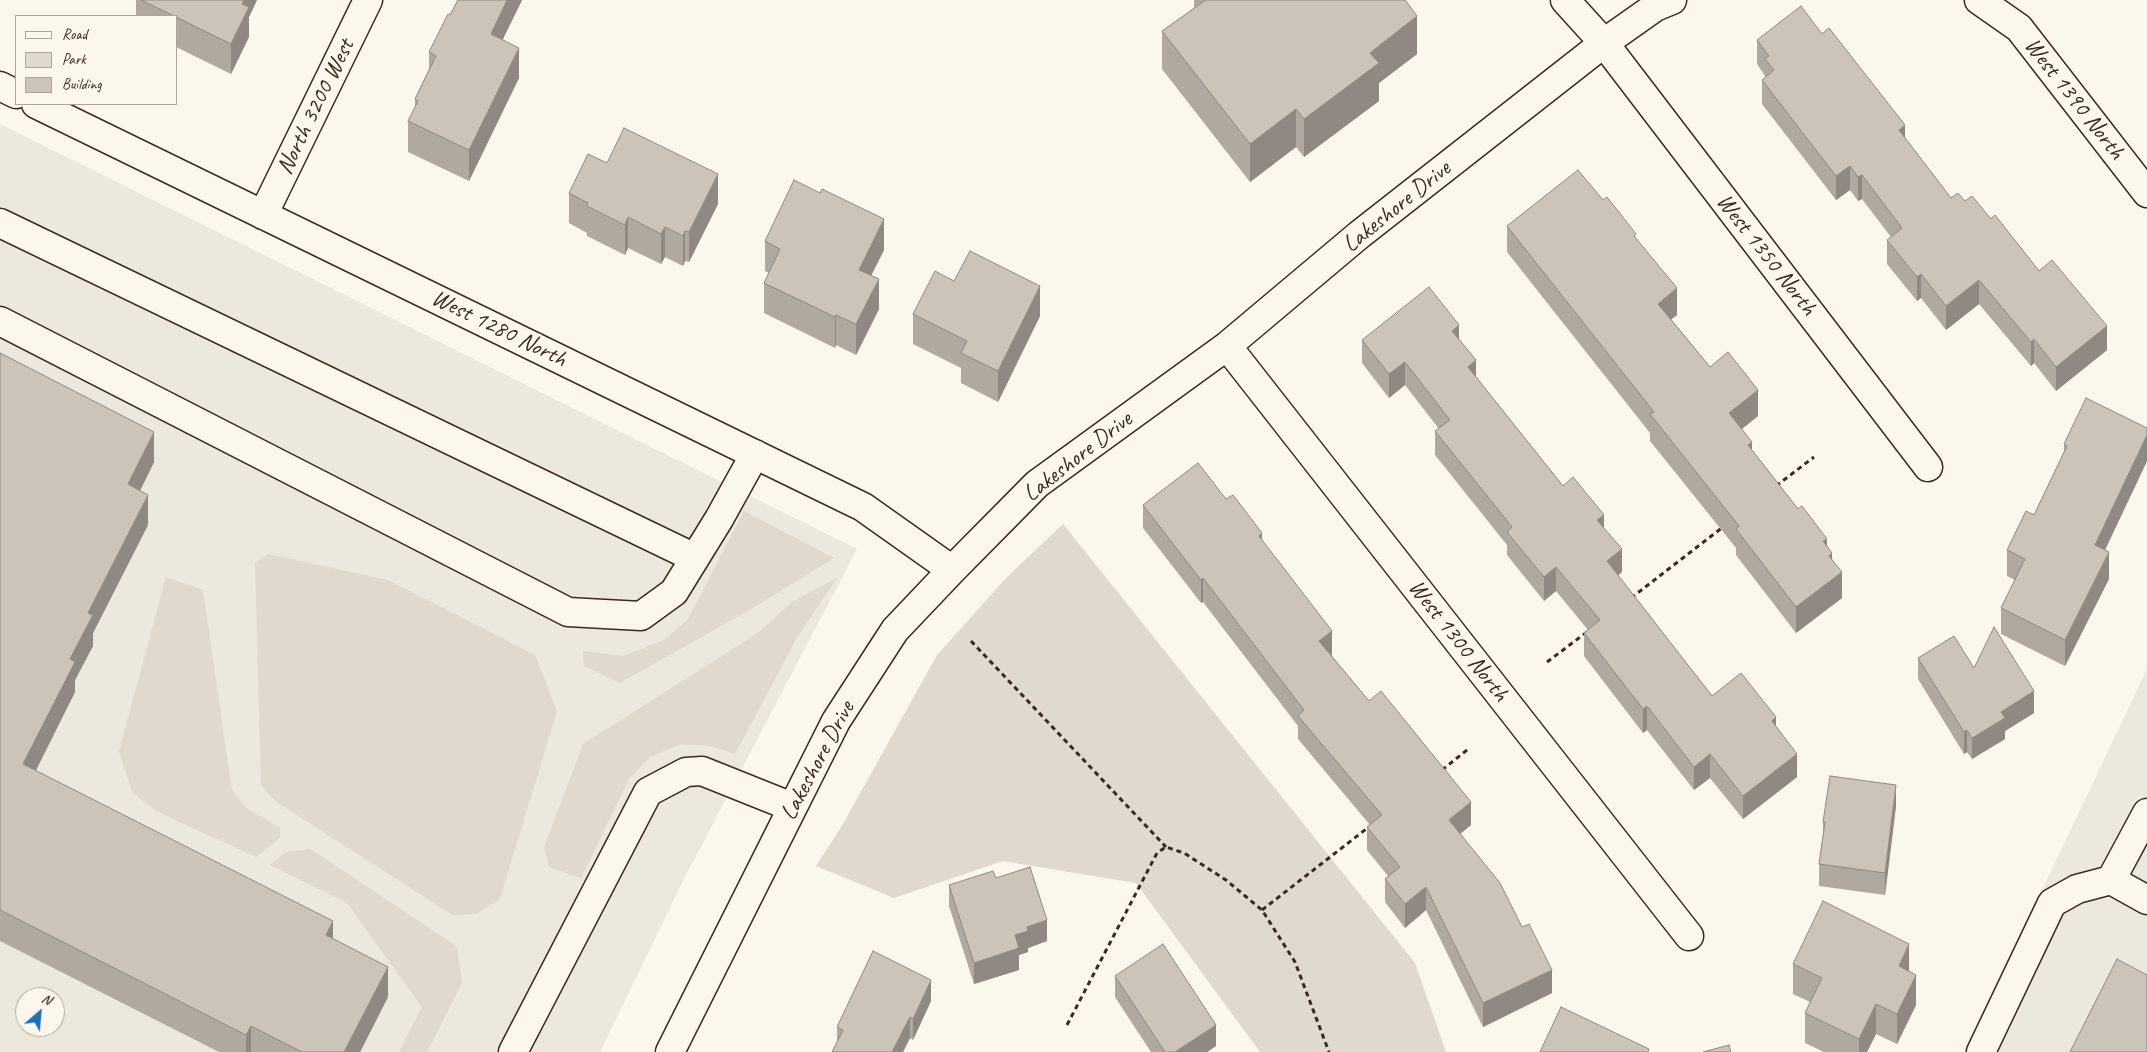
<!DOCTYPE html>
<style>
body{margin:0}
#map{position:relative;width:2147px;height:1052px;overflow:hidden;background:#fbf7ec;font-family:Caveat,sans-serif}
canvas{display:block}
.legend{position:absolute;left:15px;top:15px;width:162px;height:90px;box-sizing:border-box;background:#fbf7ec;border:1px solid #aea59a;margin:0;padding:6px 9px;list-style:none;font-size:15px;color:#3b2a1e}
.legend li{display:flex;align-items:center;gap:10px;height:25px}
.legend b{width:25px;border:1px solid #aea59a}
.north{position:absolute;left:15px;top:987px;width:50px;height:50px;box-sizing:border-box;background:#fbf7ec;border:1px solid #aea59a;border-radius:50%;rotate:27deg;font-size:14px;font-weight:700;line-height:20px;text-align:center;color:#3b2a1e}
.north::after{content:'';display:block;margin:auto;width:18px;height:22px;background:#1f6fb2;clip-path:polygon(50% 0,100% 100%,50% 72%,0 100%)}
</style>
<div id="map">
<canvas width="2147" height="1052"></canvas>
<ul class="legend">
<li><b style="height:6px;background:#fbf7ec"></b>Road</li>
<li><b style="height:14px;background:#dfd9ce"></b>Park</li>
<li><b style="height:14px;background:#ccc4b9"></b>Building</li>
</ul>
<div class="north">N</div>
</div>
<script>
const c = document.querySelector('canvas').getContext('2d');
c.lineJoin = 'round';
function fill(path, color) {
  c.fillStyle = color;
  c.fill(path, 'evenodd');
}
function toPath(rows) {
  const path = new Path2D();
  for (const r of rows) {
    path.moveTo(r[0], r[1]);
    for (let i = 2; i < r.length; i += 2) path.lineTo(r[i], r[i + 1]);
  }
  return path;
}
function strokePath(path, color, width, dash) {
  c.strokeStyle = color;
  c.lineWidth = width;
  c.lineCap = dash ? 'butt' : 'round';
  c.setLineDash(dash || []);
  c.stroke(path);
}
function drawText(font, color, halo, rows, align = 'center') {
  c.font = font + ' Caveat,sans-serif';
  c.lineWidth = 5;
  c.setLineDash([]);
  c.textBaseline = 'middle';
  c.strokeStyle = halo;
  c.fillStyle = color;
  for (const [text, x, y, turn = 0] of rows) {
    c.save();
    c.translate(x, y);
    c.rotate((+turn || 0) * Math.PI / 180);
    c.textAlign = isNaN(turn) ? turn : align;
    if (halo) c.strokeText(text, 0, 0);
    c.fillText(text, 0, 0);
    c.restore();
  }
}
const built = toPath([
 [0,124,857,549,684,879,600,1052,0,1052],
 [25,997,55,997,55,1027,25,1027],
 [2147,669,2147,1052,1965,1052]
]);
const green = toPath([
 [744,511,834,558,753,608,620,683,584,666,583,651,623,656,664,640,688,619],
 [1063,524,1415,963,1446,1052,1260,1052,1136,883,1003,861,894,898,816,866,843,824,937,655,1007,577],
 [268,554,388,580,535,655,557,711,500,899,478,913,454,916,275,801,261,785,255,563],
 [166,577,203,590,232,790,245,807,280,828,280,838,256,857,156,811,132,792,119,751],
 [837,578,798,636,735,754,710,746,681,744,650,757,629,779,581,878,549,867,544,847,583,744,758,633,793,601],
 [310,849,457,947,462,983,427,1052,399,1052,422,1007,347,903,270,865,286,852]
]);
const path = toPath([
 [1776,486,1814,457],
 [1631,598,1723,527],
 [971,641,1166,847],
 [1547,662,1587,632],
 [1442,770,1467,750],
 [1262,910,1370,826],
 [1067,1025,1157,853,1166,847,1184,853,1226,880,1262,910,1295,962,1329,1052]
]);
const minor = toPath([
 [1565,0,1604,43,1928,467],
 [1979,0,2019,28,2147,193],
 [0,86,16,94],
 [36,104,863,507,952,570],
 [263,215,368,0],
 [0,223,695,558],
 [0,321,568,612,641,616,674,592,719,519,755,454],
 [1227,346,1689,936],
 [2147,813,2111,880,2147,900],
 [513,1052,648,792,686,772,702,771,792,807],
 [670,1052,836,721,895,630,952,570,1037,484,1227,346,1359,235,1604,43,1655,7,1672,0],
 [1981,1052,2052,903,2077,889,2111,880]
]);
const wall = toPath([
 [136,0,257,0,249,17,249,37,231,74,176,47,176,16,136,16],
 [458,0,522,0,502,40,519,78,469,181,408,152,408,121,415,108,415,99,429,69,429,52,450,15],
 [1194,0,1405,0,1417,54,1379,83,1379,101,1304,157,1296,147,1250,182,1162,69,1162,31,1194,8],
 [1822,34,1905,138,1951,198,1965,201,1991,219,2039,271,2107,350,2056,391,2034,363,2031,366,1979,304,1946,330,1921,298,1917,301,1887,264,1887,240,1891,237,1862,199,1858,201,1850,190,1836,200,1762,104,1762,80,1765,77,1765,76,1757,64,1757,40],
 [607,163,718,204,689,262,685,261,683,266,665,257,661,264,628,248,625,255,587,236,587,233,569,223,569,193],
 [1603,200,1636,239,1677,315,1671,319,1710,367,1758,416,1742,429,1752,450,1827,546,1832,559,1842,598,1796,633,1736,555,1736,548,1650,441,1650,433,1507,252,1507,226],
 [765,241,884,250,871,275,879,309,856,355,836,345,835,348,764,313,764,283,769,273,765,271],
 [954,281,1040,316,998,402,961,383,961,368,913,344,913,314],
 [1459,339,1476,377,1563,486,1604,528,1622,572,1618,575,1712,696,1776,727,1797,777,1743,819,1710,778,1694,790,1647,730,1643,733,1584,656,1584,633,1588,630,1556,591,1544,601,1507,555,1507,545,1435,455,1435,431,1439,429,1405,385,1389,398,1362,363,1362,340],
 [0,353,154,462,140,491,148,525,93,633,93,646,75,680,75,692,36,771,333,939,388,997,360,1052,219,1052,0,941],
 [2064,444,2147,461,2105,550,2109,579,2065,666,2001,634,2001,608,2015,580,2007,576,2007,550,2034,515,2064,452],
 [1226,499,1262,540,1332,655,1331,655,1471,825,1460,834,1552,993,1483,1027,1426,910,1405,928,1385,902,1385,879,1388,876,1367,850,1367,827,1370,825,1298,739,1298,726,1203,602,1201,603,1143,528,1143,505],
 [1918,658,1974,668,2034,713,2005,731,2005,739,1972,759,1967,752,1964,754,1918,679],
 [1896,806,1885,895,1819,886,1819,864,1823,835,1823,822],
 [996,878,1047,941,1028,948,1028,952,1019,955,1019,970,974,984,949,906,949,885],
 [1793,964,1909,971,1916,1005,1897,1044,1876,1034,1867,1052,1824,1052,1805,1043,1805,1013,1810,1002,1793,994],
 [1115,976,1216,1046,1207,1052,1151,1052,1115,997],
 [931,1001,913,1040,910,1038,903,1052,832,1052,837,1043,837,1027]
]);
const shadedWall = toPath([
 [244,0,257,0,249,17,249,37,231,74,231,44,242,4],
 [507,0,522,0,491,64,491,34],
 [1417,16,1417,54,1379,83,1379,101,1304,157,1304,119,1370,53],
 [519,48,519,78,469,181,469,150],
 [1296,109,1296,147,1250,182,1250,144],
 [1905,125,1905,149,1899,130],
 [1850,166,1850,190,1836,200,1836,176],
 [718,174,718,204,689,262,689,232],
 [1862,175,1862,199,1858,201,1858,177],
 [628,217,628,248,625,255,625,225],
 [884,219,884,250,859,300,859,270],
 [665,227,665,257,661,264,661,234],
 [685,231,685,261,683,266,683,236],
 [1921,274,1921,298,1917,301,1917,277],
 [879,279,879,309,856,355,856,324],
 [1979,280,1979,304,1946,330,1946,306],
 [1040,286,1040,316,998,402,998,371],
 [1677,288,1677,315,1658,330,1658,304],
 [836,315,836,345,835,348,835,317],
 [1459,325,1459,349,1452,331],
 [2107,326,2107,350,2056,391,2056,367],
 [2034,339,2034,363,2031,366,2031,342],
 [1476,360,1476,384,1468,367],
 [1405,362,1405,385,1389,398,1389,374],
 [1758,390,1758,416,1729,439,1729,413],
 [154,432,154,462,128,515,128,484],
 [2147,435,2147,461,2095,571,2095,545],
 [1752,442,1752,468,1748,445],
 [148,495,148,525,93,633,93,646,75,680,75,692,23,795,23,764,88,613],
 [1604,515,1604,538,1597,520],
 [1262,533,1262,556,1259,536],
 [1827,539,1827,565,1823,541],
 [1622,549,1622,572,1607,584,1607,561],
 [2109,552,2109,579,2065,666,2065,640],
 [1832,553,1832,579,1842,572,1842,598,1796,633,1796,607,1829,556],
 [1556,567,1556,591,1544,601,1544,577],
 [1203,578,1203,602,1201,603,1201,580],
 [1332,631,1332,655,1319,665,1319,641],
 [2034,691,2034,713,2005,731,2005,739,1972,759,1972,738,2001,712],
 [1647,706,1647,730,1643,733,1643,709],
 [1776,717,1776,741,1772,721],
 [1967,730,1967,752,1964,754,1964,732],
 [1710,754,1710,778,1694,790,1694,767],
 [1797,754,1797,777,1743,819,1743,796],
 [1896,785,1896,806,1885,895,1885,873],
 [1471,802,1471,825,1449,843,1449,820],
 [1426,887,1426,910,1405,928,1405,904],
 [1047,920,1047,941,1028,948,1028,952,1019,955,1019,970,974,984,974,963,1027,927],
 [333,921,333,952,326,935],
 [1909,944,1909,974,1899,966],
 [388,967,388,997,360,1052,344,1052],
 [1552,970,1552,993,1483,1027,1483,1003],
 [1916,975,1916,1005,1897,1044,1897,1014],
 [931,980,931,1001,913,1040,913,1019],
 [1876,1004,1876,1034,1867,1052,1859,1052,1859,1039],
 [910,1017,910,1038,903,1052,892,1052],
 [1216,1025,1216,1046,1207,1052,1175,1052],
 [251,1026,251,1052,246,1052,246,1035]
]);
const building = toPath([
 [141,0,244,0,242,4,249,7,231,44,176,17,176,16,174,16,141,0],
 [458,0,507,0,491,34,519,48,469,150,408,121,418,101,415,99,436,56,429,52,448,14,450,15,458,0],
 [1206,0,1405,0,1417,16,1370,53,1379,63,1304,119,1296,109,1250,144,1162,31,1206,0],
 [1801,6,1822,34,1829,28,1905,125,1899,130,1951,198,1958,193,1965,201,1972,196,1991,219,1995,215,2039,271,2052,260,2107,326,2056,367,2034,339,2031,342,1979,280,1946,306,1921,274,1917,277,1887,240,1902,228,1862,175,1858,177,1850,166,1836,176,1762,80,1774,70,1765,59,1769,56,1757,40,1801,6],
 [624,128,718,174,689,232,685,231,683,236,665,227,661,234,628,217,625,225,587,206,588,203,569,193,588,154,607,163,624,128],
 [1578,170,1603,200,1607,197,1636,234,1634,236,1677,288,1658,304,1710,367,1728,352,1758,390,1729,413,1752,442,1748,445,1798,509,1802,506,1827,539,1823,541,1832,553,1829,556,1842,572,1796,607,1736,529,1739,526,1650,414,1654,412,1507,226,1578,170],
 [794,180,820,193,822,189,884,219,859,270,879,279,856,324,836,315,835,317,764,283,780,249,765,241,794,180],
 [970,251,1040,286,998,371,961,353,967,341,913,314,935,271,954,281,970,251],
 [1429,287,1459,325,1452,331,1476,360,1468,367,1563,486,1573,477,1604,515,1597,520,1622,549,1607,561,1712,696,1741,673,1776,717,1772,721,1797,754,1743,796,1710,754,1694,767,1647,706,1643,709,1584,633,1600,620,1556,567,1544,577,1507,532,1512,527,1435,431,1450,420,1405,362,1389,374,1362,340,1429,287],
 [0,353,154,432,128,484,148,495,88,613,93,615,70,659,75,662,23,764,333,921,326,935,388,967,344,1052,302,1052,251,1026,246,1035,0,910,0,353],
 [2086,398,2147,428,2147,435,2095,545,2109,552,2065,640,2001,608,2025,559,2007,550,2026,511,2034,515,2067,446,2064,444,2086,398],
 [1198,463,1226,499,1233,495,1262,533,1259,536,1332,631,1319,641,1369,701,1381,691,1471,802,1449,820,1500,883,1522,927,1529,924,1552,970,1483,1003,1426,887,1405,904,1385,879,1400,867,1367,827,1382,815,1298,716,1304,710,1203,578,1201,580,1143,505,1198,463],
 [1994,627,2034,691,2001,712,2005,718,1972,738,1967,730,1964,732,1918,658,1954,636,1974,668,1994,627],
 [1830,776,1896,785,1885,873,1819,864,1825,822,1823,822,1830,776],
 [1030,867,1047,920,1027,927,1028,931,1015,935,1019,948,974,963,949,885,993,871,996,878,1030,867],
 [1823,901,1909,944,1899,966,1916,975,1897,1014,1876,1004,1859,1039,1805,1013,1822,978,1793,964,1823,901],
 [1163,944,1216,1025,1175,1052,1165,1052,1115,976,1163,944],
 [873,951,931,980,913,1019,910,1017,892,1052,832,1052,843,1030,837,1027,873,951],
 [2117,959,2147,975,2147,1052,2070,1052,2117,959],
 [1561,1007,1649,1049,1648,1052,1540,1052,1561,1007],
 [1729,1045,1731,1052,1703,1052,1729,1045]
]);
const streetNames = [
 ["West 1390 North",2074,99,52],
 ["North 3200 West",316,107,-64],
 ["Lakeshore Drive",1397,207,-39],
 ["West 1350 North",1766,255,52],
 ["West 1280 North",499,329,26],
 ["Lakeshore Drive",1078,457,-38],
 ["West 1300 North",1458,641,52],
 ["Lakeshore Drive",818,761,-62]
];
fill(built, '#ede8dd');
fill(green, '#dfd9ce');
strokePath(minor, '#3b2a1e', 31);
strokePath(path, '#3b2a1e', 3, [5, 4]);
strokePath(minor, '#fbf7ec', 28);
fill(wall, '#afa99f');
fill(shadedWall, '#8f8982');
fill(building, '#ccc4b9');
strokePath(building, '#8f8982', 1);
drawText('24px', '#3b2a1e', '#fbf7ec', streetNames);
</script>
